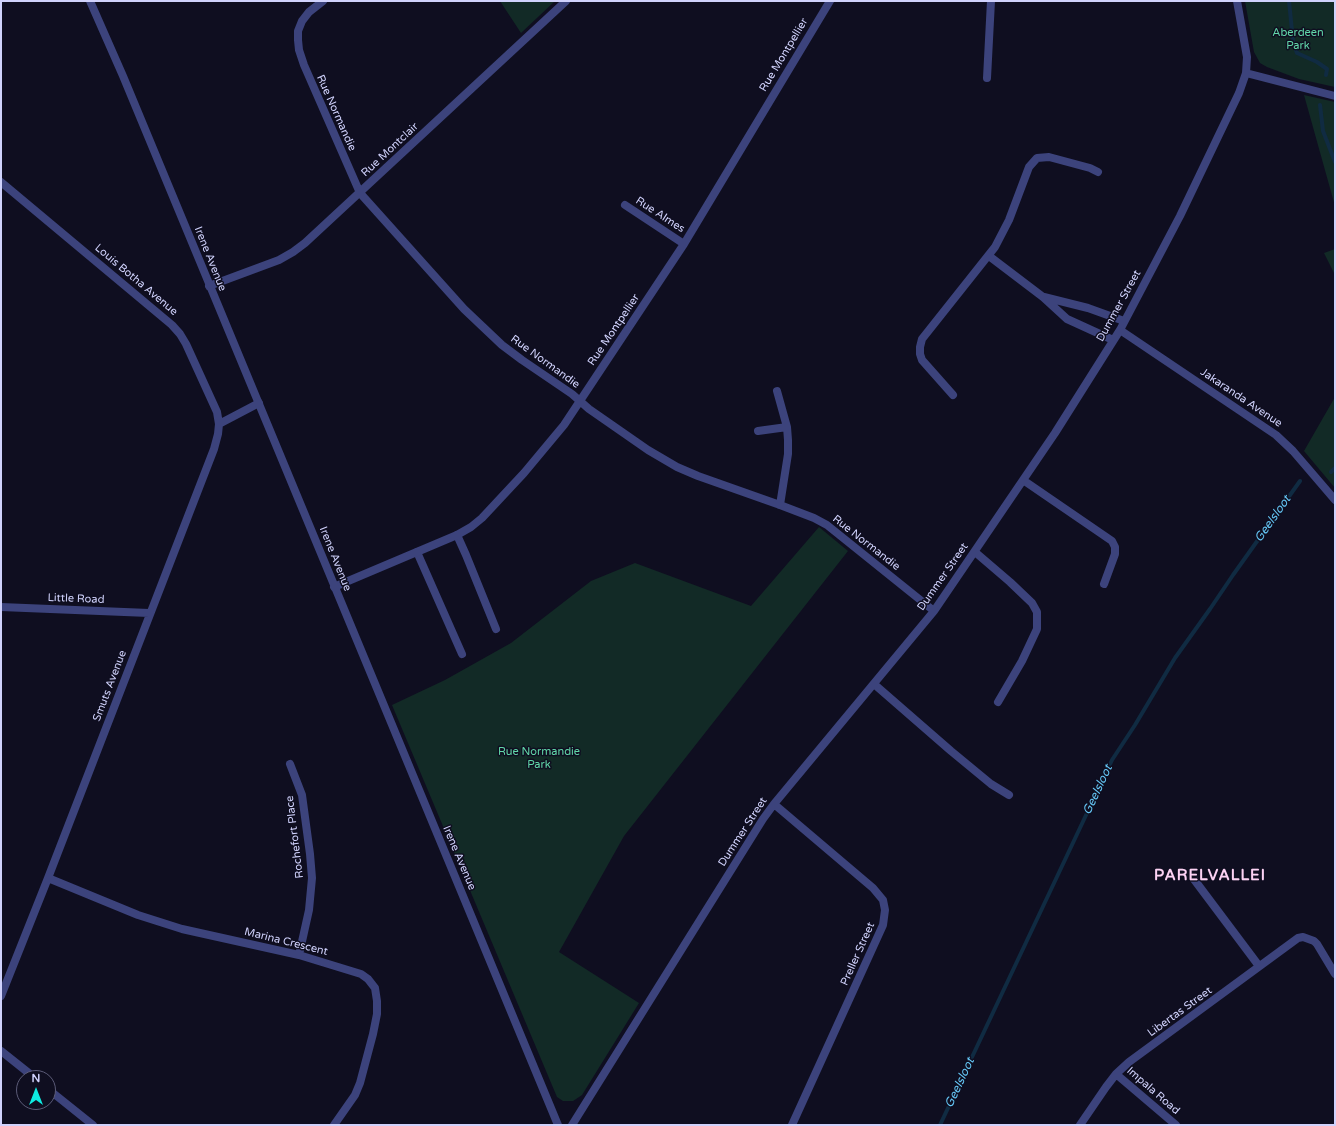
<!DOCTYPE html>
<style>
body{margin:0}
#map{position:relative;width:1336px;height:1126px;overflow:hidden;background:#0f0e20;font-family:"Varela Round",sans-serif}
canvas{display:block}
.frame{position:absolute;inset:0;border:2px solid #d0d2fc;pointer-events:none}
.north{position:absolute;left:16px;top:1070px;width:40px;height:40px;box-sizing:border-box;background:#0f0e20;border:1px solid #5c5c78;border-radius:50%;rotate:0deg;font-size:11px;font-weight:700;line-height:16px;text-align:center;color:#d0d2fc}
.north::after{content:'';display:block;margin:auto;width:14px;height:18px;background:#0eebe1;clip-path:polygon(50% 0,100% 100%,50% 72%,0 100%)}
</style>
<div id="map">
<canvas width="1336" height="1126"></canvas>
<div class="frame"></div>
<div class="north">N</div>
</div>
<script>
const c = document.querySelector('canvas').getContext('2d');
c.lineJoin = 'round';
function fill(path, color) {
  c.fillStyle = color;
  c.fill(path, 'evenodd');
}
function toPath(rows) {
  const path = new Path2D();
  for (const r of rows) {
    path.moveTo(r[0], r[1]);
    for (let i = 2; i < r.length; i += 2) path.lineTo(r[i], r[i + 1]);
  }
  return path;
}
function strokePath(path, color, width, dash) {
  c.strokeStyle = color;
  c.lineWidth = width;
  c.lineCap = dash ? 'butt' : 'round';
  c.setLineDash(dash || []);
  c.stroke(path);
}
function drawText(font, color, halo, rows, align = 'center') {
  c.font = font + ' "Varela Round",sans-serif';
  c.lineWidth = 3;
  c.setLineDash([]);
  c.textBaseline = 'middle';
  c.strokeStyle = halo;
  c.fillStyle = color;
  for (const [text, x, y, turn = 0] of rows) {
    c.save();
    c.translate(x, y);
    c.rotate((+turn || 0) * Math.PI / 180);
    c.textAlign = isNaN(turn) ? turn : align;
    if (halo) c.strokeText(text, 0, 0);
    c.fillText(text, 0, 0);
    c.restore();
  }
}
const green = toPath([
 [500,1,555,1,521,33],
 [1245,1,1335,1,1335,87,1299,79,1267,67,1260,63,1254,52],
 [1304,95,1335,102,1335,206],
 [1335,249,1335,275,1324,253],
 [1335,397,1335,488,1304,451],
 [819,527,848,551,624,836,559,952,639,1003,582,1095,573,1101,563,1101,557,1097,392,705,445,680,511,643,591,581,635,563,751,606]
]);
const stream = toPath([
 [1289,1,1293,41,1297,53,1317,62,1327,69,1326,75],
 [1320,105,1323,131,1335,162],
 [1331,472,1335,468],
 [940,1125,1112,760,1135,725,1175,658,1210,609,1233,575,1300,481]
]);
const service = toPath([
 [457,535,466,555,496,629],
 [417,552,462,654]
]);
const minor = toPath([
 [323,1,309,12,302,21,298,31,298,40,299,50,304,65,360,193,464,309,502,345,522,360,572,394,589,409,648,450,677,467,698,476,780,505,814,518,827,525,934,611],
 [1246,73,1335,96],
 [987,78,991,1],
 [1,182,172,325,180,334,186,344,217,412,219,424],
 [625,205,684,244],
 [989,256,1043,297,1067,319,1113,340],
 [209,286,279,260,293,252,305,243,566,1],
 [1044,297,1088,308,1124,321],
 [1120,330,1276,435,1293,451,1335,500],
 [777,391,787,427,788,440,788,454,780,505],
 [953,395,922,360,920,354,920,347,922,339,995,247,1009,220,1029,167,1037,158,1049,157,1090,168,1098,172],
 [758,431,787,427],
 [1023,480,1112,541,1115,547,1115,554,1104,584],
 [975,552,1010,582,1032,603,1037,612,1037,629,1022,661,998,702],
 [334,587,457,535,471,527,482,518,524,473,564,425,684,244,830,1],
 [1,607,149,613],
 [874,684,951,751,991,784,1009,795],
 [290,764,302,795,310,854,312,878,309,910,299,955],
 [774,804,873,888,883,900,885,910,883,925,878,936,792,1125],
 [48,878,138,915,182,929,299,955,361,974,368,979,375,988,377,1001,377,1014,373,1034,360,1083,355,1095,334,1125],
 [1193,878,1259,966],
 [1,996,48,878,214,449,218,434,219,424,259,403],
 [1,1051,35,1078],
 [1116,1074,1176,1125],
 [48,1089,93,1125],
 [572,1125,763,819,774,804,934,611,1055,433,1120,330,1180,216,1239,93,1246,73,1247,57,1237,1],
 [1080,1125,1106,1087,1116,1074,1129,1062,1298,938,1303,937,1314,941,1317,944,1335,974]
]);
const tertiary = toPath([
 [90,1,123,76,558,1125]
]);
const parkNames = [
 ["Aberdeen",1298,33],
 ["Park",1298,46],
 ["Rue Normandie",539,752],
 ["Park",539,765]
];
const streetNames = [
 ["Rue Montpellier",784,55,-59],
 ["Rue Normandie",336,113,66],
 ["Rue Montclair",390,150,-43],
 ["Rue Almes",660,215,33],
 ["Irene Avenue",210,259,68],
 ["Louis Botha Avenue",136,280,40],
 ["Dummer Street",1119,306,-61],
 ["Rue Montpellier",614,330,-56],
 ["Rue Normandie",545,362,36],
 ["Jakaranda Avenue",1241,398,34],
 ["Rue Normandie",866,543,38],
 ["Irene Avenue",335,559,68],
 ["Dummer Street",943,577,-55],
 ["Little Road",76,599,2],
 ["Smuts Avenue",110,686,-69],
 ["Dummer Street",743,832,-57],
 ["Rochefort Place",295,837,-97],
 ["Irene Avenue",459,858,67],
 ["Marina Crescent",286,942,14],
 ["Preller Street",858,954,-66],
 ["Libertas Street",1180,1012,-36],
 ["Impala Road",1153,1091,41]
];
const waterNames = [
 ["Geelsloot",1273,519,-55],
 ["Geelsloot",1098,790,-65],
 ["Geelsloot",960,1083,-65]
];
const districtNames = [
 ["PARELVALLEI",1210,876]
];
fill(green, '#122a26');
strokePath(stream, '#102b42', 4);
strokePath(service, '#3c437c', 8);
strokePath(minor, '#3c437c', 8);
strokePath(tertiary, '#3c437c', 8);
drawText('11px', '#61d7a9', '#0f0e20', parkNames);
drawText('11px', '#d0d2fc', '#0f0e20', streetNames);
drawText('italic 12px', '#65c7f6', '#0f0e20', waterNames);
c.letterSpacing = '1px';
drawText('bold 15px', '#fcd2f3', '#0f0e20', districtNames);
c.letterSpacing = '0px';
</script>
